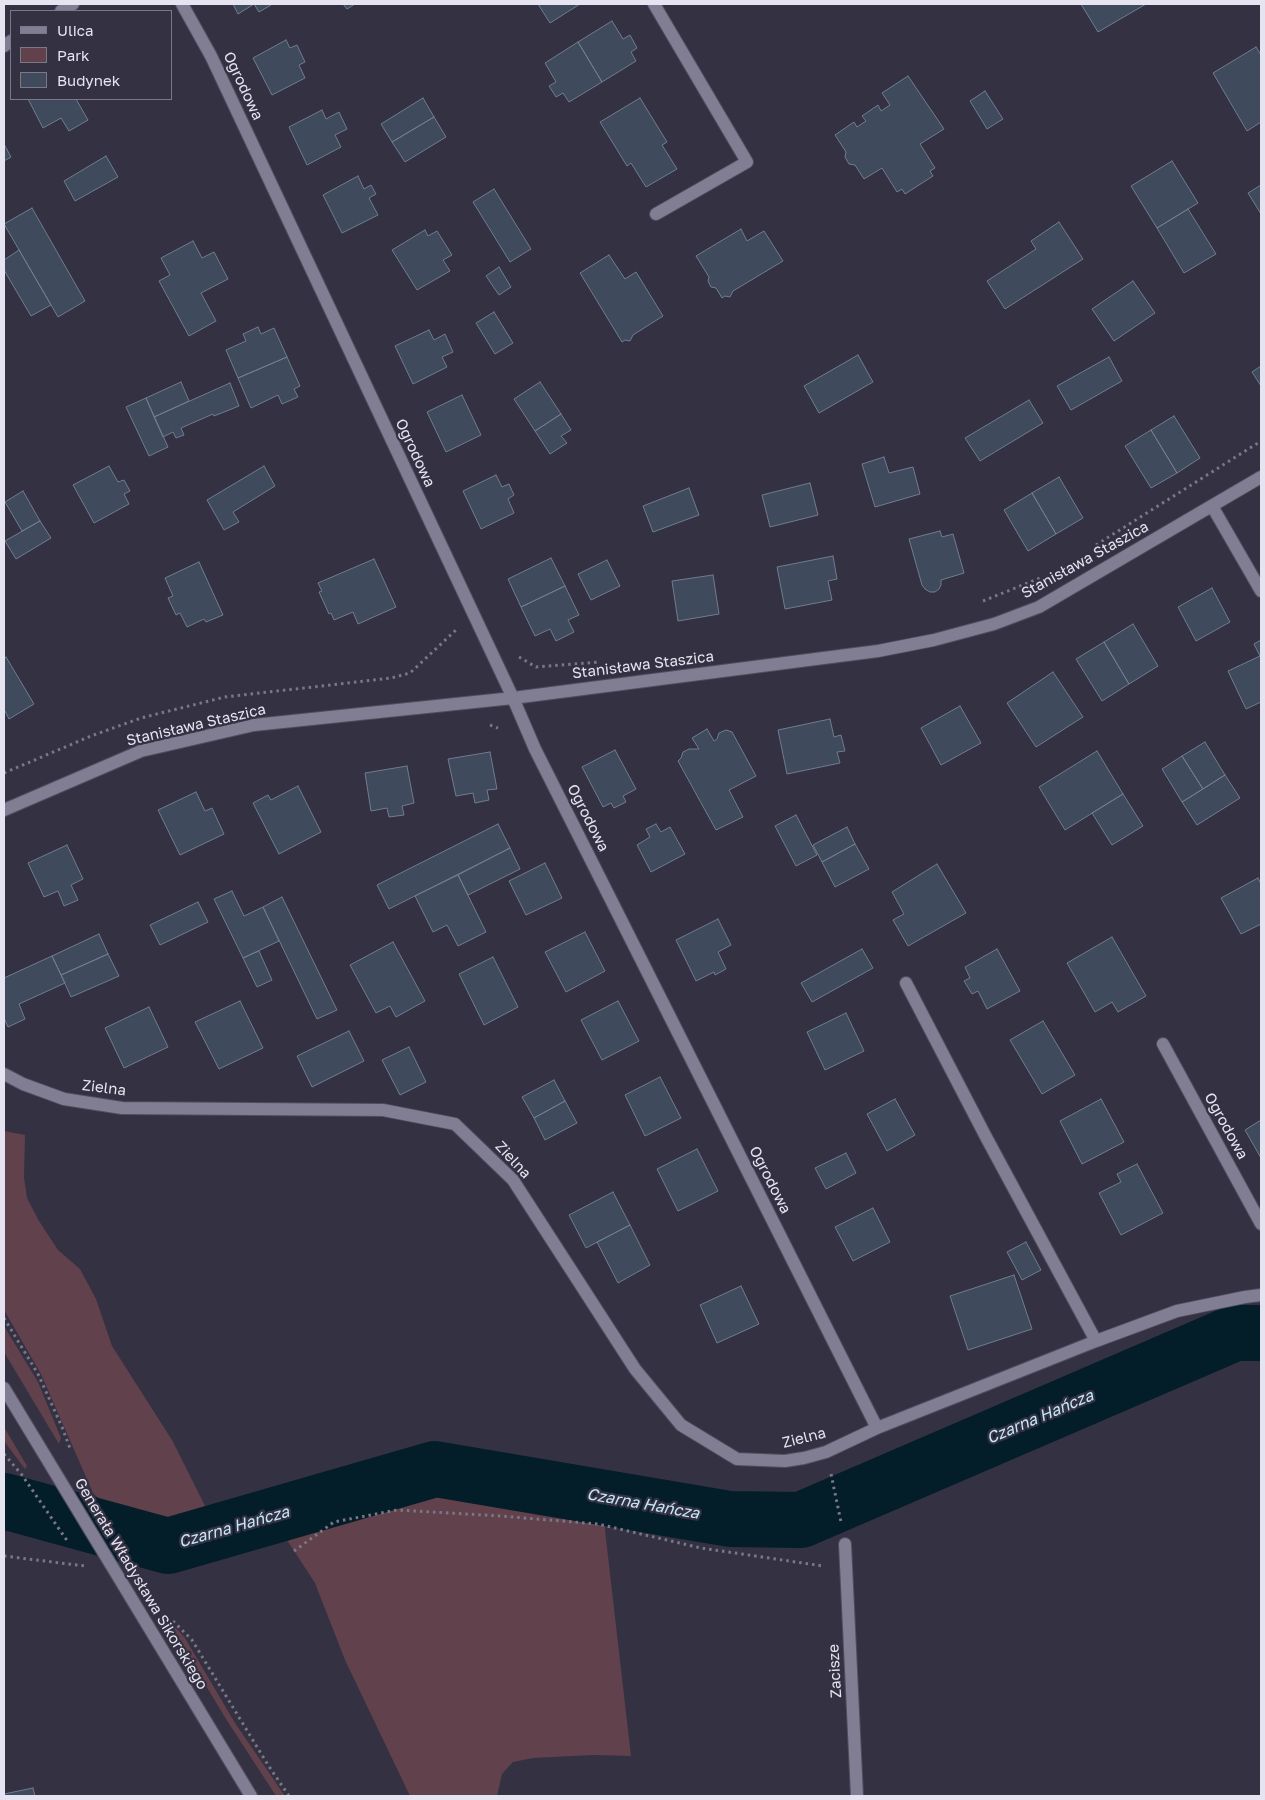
<!DOCTYPE html>
<meta charset="utf-8">
<style>
body{margin:0}
#map{position:relative;width:1265px;height:1800px;overflow:hidden;background:#343143;font-family:"Golos Text",sans-serif}
canvas{display:block}
.frame{position:absolute;inset:0;border:5px solid #e5e4f0;pointer-events:none}
.legend{position:absolute;left:10px;top:10px;width:162px;height:90px;box-sizing:border-box;background:#343143;border:1px solid #7b7988;margin:0;padding:6px 9px;list-style:none;font-size:15px;color:#e5e4f0}
.legend li{display:flex;align-items:center;gap:10px;height:25px}
.legend b{width:25px;border:1px solid #7b7988}
</style>
<div id="map">
<canvas width="1265" height="1800"></canvas>
<div class="frame"></div>
<ul class="legend">
<li><b style="height:6px;background:#817d93"></b>Ulica</li>
<li><b style="height:14px;background:#61414b"></b>Park</li>
<li><b style="height:14px;background:#3f4a5c"></b>Budynek</li>
</ul>
</div>
<script>
const c = document.querySelector('canvas').getContext('2d');
c.lineJoin = 'round';
function fill(path, color) {
  c.fillStyle = color;
  c.fill(path, 'evenodd');
}
function toPath(rows) {
  const path = new Path2D();
  for (const r of rows) {
    path.moveTo(r[0], r[1]);
    for (let i = 2; i < r.length; i += 2) path.lineTo(r[i], r[i + 1]);
  }
  return path;
}
function strokePath(path, color, width, dash) {
  c.strokeStyle = color;
  c.lineWidth = width;
  c.lineCap = dash ? 'butt' : 'round';
  c.setLineDash(dash || []);
  c.stroke(path);
}
function drawText(font, color, halo, rows, align = 'center') {
  c.font = font + ' "Golos Text",sans-serif';
  c.lineWidth = 4.5;
  c.setLineDash([]);
  c.textBaseline = 'middle';
  c.strokeStyle = halo;
  c.fillStyle = color;
  for (const [text, x, y, turn = 0] of rows) {
    c.save();
    c.translate(x, y);
    c.rotate((+turn || 0) * Math.PI / 180);
    c.textAlign = isNaN(turn) ? turn : align;
    if (halo) c.strokeText(text, 0, 0);
    c.fillText(text, 0, 0);
    c.restore();
  }
}
const green = toPath([
 [4,1131,25,1135,24,1177,27,1198,39,1221,58,1250,80,1269,96,1299,112,1346,172,1440,210,1516,201,1521,187,1526,164,1527,129,1523,118,1519,93,1493,41,1374,4,1310],
 [4,1326,38,1382,61,1438,59,1444,4,1352],
 [4,1427,27,1466,25,1469,4,1441],
 [422,1484,455,1488,488,1497,545,1509,606,1516,605,1530,631,1756,594,1755,533,1758,513,1762,502,1774,497,1796,410,1796,345,1660,315,1583,285,1537,294,1531,362,1502],
 [161,1611,185,1638,235,1723,285,1796,276,1796,226,1719]
]);
const river = toPath([
 [4,1501,168,1546,435,1469,730,1519,801,1520,1235,1333,1261,1333]
]);
const building = toPath([
 [233,4,270,4,271,5,259,12,254,4,238,14,233,4],
 [343,4,355,4,347,9,343,4],
 [538,4,580,4,550,23,538,4],
 [1081,4,1146,4,1098,32,1081,4],
 [612,21,623,39,630,35,637,48,631,52,636,61,602,82,578,42,612,21],
 [286,40,290,48,297,45,305,62,299,65,305,78,272,95,253,58,286,40],
 [578,42,602,82,569,102,563,93,556,97,549,86,556,82,545,63,578,42],
 [1256,47,1261,55,1261,122,1247,131,1213,73,1256,47],
 [908,76,944,129,920,144,935,168,930,171,933,176,905,194,902,189,897,192,882,168,864,179,855,165,849,164,845,157,846,152,835,135,854,122,857,127,866,121,862,116,878,105,881,111,890,105,882,93,908,76],
 [985,91,1003,119,987,129,970,101,985,91],
 [423,98,434,117,392,142,381,124,423,98],
 [640,98,667,142,662,145,677,169,646,187,631,163,627,166,600,122,640,98],
 [28,99,76,99,88,120,69,131,61,118,43,128,28,99],
 [322,110,326,119,339,112,347,129,335,135,341,147,307,165,289,127,322,110],
 [434,117,446,137,405,162,392,142,434,117],
 [4,144,11,157,4,161,4,144],
 [106,156,118,177,75,201,64,181,106,156],
 [1172,161,1198,203,1157,228,1131,186,1172,161],
 [358,176,364,189,371,185,376,194,369,198,378,215,342,233,323,195,358,176],
 [1261,185,1261,214,1248,193,1261,185],
 [494,189,531,249,510,262,473,202,494,189],
 [32,208,85,301,58,317,4,224,32,208],
 [1188,209,1216,254,1184,273,1157,228,1188,209],
 [1059,222,1083,259,1005,309,987,281,1036,249,1031,241,1059,222],
 [741,229,747,241,764,231,783,261,733,291,730,297,725,296,722,298,716,288,711,287,708,281,709,277,696,256,741,229],
 [425,230,428,236,437,231,452,255,443,260,450,271,417,290,392,250,425,230],
 [193,241,202,258,214,252,228,279,201,293,216,321,189,336,159,281,170,275,161,258,193,241],
 [19,250,51,305,31,316,4,270,4,260,19,250],
 [609,255,625,279,636,272,663,316,633,335,630,341,625,340,622,342,580,273,609,255],
 [499,267,511,287,499,295,486,276,499,267],
 [1133,281,1155,313,1114,341,1092,309,1133,281],
 [494,312,513,343,495,354,476,323,494,312],
 [258,327,261,334,274,328,287,357,238,378,226,350,246,341,243,334,258,327],
 [429,330,434,340,445,334,453,352,442,357,447,367,413,384,395,346,429,330],
 [858,355,873,382,819,413,804,386,858,355],
 [287,357,300,386,294,389,298,397,282,404,278,395,251,408,238,378,287,357],
 [1109,357,1122,381,1071,410,1057,386,1109,357],
 [1261,366,1261,386,1252,372,1261,366],
 [181,382,189,401,154,417,146,398,181,382],
 [540,382,561,414,535,431,514,399,540,382],
 [230,383,239,406,214,416,213,414,181,428,184,435,176,438,173,432,163,437,154,417,230,383],
 [462,395,481,435,446,452,427,412,462,395],
 [146,398,168,447,149,456,126,407,146,398],
 [1029,400,1043,423,980,461,965,438,1029,400],
 [561,414,571,430,561,436,567,443,550,454,535,431,561,414],
 [1174,416,1200,458,1177,473,1151,430,1174,416],
 [1151,430,1177,473,1151,488,1125,446,1151,430],
 [884,457,889,473,913,467,920,494,875,507,862,464,884,457],
 [109,466,118,482,124,480,130,491,124,494,129,504,94,523,73,485,109,466],
 [264,466,275,486,233,512,239,522,224,530,207,500,264,466],
 [496,475,502,487,509,484,514,495,508,499,514,513,481,529,463,491,496,475],
 [1059,477,1083,518,1056,534,1032,493,1059,477],
 [810,483,818,515,770,527,762,495,810,483],
 [689,488,699,515,653,532,643,506,689,488],
 [23,491,40,521,22,531,5,502,23,491],
 [1032,493,1056,534,1028,551,1004,510,1032,493],
 [40,521,51,538,16,559,5,541,40,521],
 [940,531,942,537,953,534,964,573,941,580,941,585,939,589,935,592,930,592,925,589,922,585,909,539,940,531],
 [833,556,837,579,828,581,832,600,785,609,777,567,833,556],
 [551,558,565,586,521,607,508,579,551,558],
 [374,559,396,607,358,624,353,612,334,620,331,613,329,614,319,592,322,591,318,583,374,559],
 [607,560,620,586,591,600,578,574,607,560],
 [199,562,223,615,206,622,204,619,187,627,180,613,176,615,168,598,173,596,165,578,199,562],
 [713,575,719,614,678,621,672,581,713,575],
 [565,586,579,615,568,620,574,632,556,641,550,629,535,636,521,607,565,586],
 [1212,588,1230,622,1196,641,1178,607,1212,588],
 [1133,624,1158,666,1129,684,1104,642,1133,624],
 [1261,640,1261,702,1246,709,1228,671,1260,656,1254,644,1261,640],
 [1104,642,1129,684,1102,701,1076,659,1104,642],
 [6,657,34,704,9,719,5,711,4,712,4,659,6,657],
 [1053,672,1083,717,1036,747,1007,703,1053,672],
 [960,706,981,743,941,765,921,728,960,706],
 [830,719,834,737,841,735,845,751,837,752,840,763,787,774,778,730,830,719],
 [707,729,714,741,717,739,719,733,726,730,732,732,756,776,729,790,743,817,716,830,678,761,681,758,683,752,689,749,699,749,692,738,707,729],
 [1205,742,1225,775,1203,789,1182,756,1205,742],
 [615,750,636,789,623,796,626,802,614,808,611,803,603,807,582,767,615,750],
 [1097,751,1123,794,1065,830,1039,787,1097,751],
 [490,752,497,789,487,790,489,800,475,803,473,793,456,796,448,759,490,752],
 [1182,756,1203,789,1182,802,1162,769,1182,756],
 [407,766,414,803,402,806,404,815,389,817,387,808,371,811,365,773,407,766],
 [1225,775,1240,798,1197,825,1182,802,1225,775],
 [298,786,321,832,279,854,253,803,268,795,271,800,298,786],
 [196,792,205,811,212,808,224,834,180,855,158,810,196,792],
 [1123,794,1143,826,1112,845,1092,813,1123,794],
 [796,815,817,855,796,866,775,826,796,815],
 [498,824,510,848,389,909,377,885,498,824],
 [656,824,661,832,670,827,685,854,651,872,637,845,650,837,646,829,656,824],
 [847,827,855,844,822,862,813,845,847,827],
 [855,844,869,869,835,887,822,862,855,844],
 [67,845,83,879,71,885,78,900,64,906,58,891,44,897,28,863,67,845],
 [510,848,520,869,468,895,458,875,510,848],
 [545,863,562,898,526,915,509,881,545,863],
 [937,864,966,913,908,946,893,920,904,914,892,892,937,864],
 [458,875,486,932,458,946,447,925,433,932,415,896,458,875],
 [1258,878,1261,884,1261,924,1241,934,1221,898,1258,878],
 [232,891,244,916,263,907,279,941,243,958,214,899,232,891],
 [282,897,337,1010,317,1019,263,907,282,897],
 [198,902,208,922,160,945,150,925,198,902],
 [718,919,731,945,718,952,726,969,715,975,714,972,696,981,676,940,718,919],
 [585,932,605,971,566,992,545,952,585,932],
 [99,934,108,954,61,975,52,956,99,934],
 [1112,937,1146,996,1118,1012,1112,1002,1095,1012,1067,963,1112,937],
 [393,942,425,1001,396,1017,390,1006,376,1013,350,965,393,942],
 [862,949,873,968,812,1002,801,983,862,949],
 [997,949,1020,991,987,1009,978,991,972,994,964,981,970,978,965,967,997,949],
 [259,951,272,980,257,987,243,958,259,951],
 [108,954,119,976,71,997,61,975,108,954],
 [52,956,65,983,19,1004,25,1019,8,1027,4,1018,4,978,52,956],
 [493,957,518,1007,484,1025,459,974,493,957],
 [240,1001,263,1048,219,1069,195,1022,240,1001],
 [618,1001,639,1041,602,1060,581,1020,618,1001],
 [149,1007,168,1047,124,1068,105,1028,149,1007],
 [846,1013,864,1051,825,1070,807,1032,846,1013],
 [1043,1021,1075,1075,1042,1094,1010,1040,1043,1021],
 [349,1031,364,1061,312,1087,297,1056,349,1031],
 [409,1047,426,1082,400,1095,382,1060,409,1047],
 [660,1077,681,1118,645,1136,625,1095,660,1077],
 [554,1080,565,1101,534,1118,522,1097,554,1080],
 [895,1099,915,1135,887,1151,867,1114,895,1099],
 [1101,1099,1124,1142,1082,1164,1060,1121,1101,1099],
 [565,1101,577,1123,545,1140,534,1118,565,1101],
 [1261,1120,1261,1158,1245,1130,1261,1120],
 [697,1149,718,1191,678,1211,657,1169,697,1149],
 [846,1153,856,1173,826,1189,815,1168,846,1153],
 [1137,1164,1163,1213,1121,1235,1099,1193,1121,1182,1117,1174,1137,1164],
 [613,1192,630,1225,586,1248,569,1215,613,1192],
 [873,1208,890,1242,853,1261,835,1227,873,1208],
 [630,1225,650,1265,618,1283,597,1242,630,1225],
 [1026,1242,1041,1270,1022,1280,1007,1252,1026,1242],
 [1014,1275,1032,1329,968,1350,950,1296,1014,1275],
 [741,1286,759,1324,717,1343,700,1305,741,1286],
 [33,1788,35,1796,4,1796,4,1794,33,1788]
]);
const path = toPath([
 [1096,545,1261,441],
 [983,601,1040,578],
 [519,657,536,667,600,662],
 [490,725,498,728],
 [4,773,91,736,141,718,225,697,391,678,410,673,456,630],
 [4,1318,38,1374,62,1427,71,1451],
 [4,1454,22,1475,68,1542],
 [831,1474,841,1522],
 [294,1551,334,1522,397,1510,500,1516,598,1524,701,1548,823,1566],
 [4,1556,85,1566],
 [173,1621,192,1640,268,1765,289,1796]
]);
const service = toPath([
 [654,4,747,162,656,214],
 [845,1544,857,1796]
]);
const minor = toPath([
 [182,4,211,56,513,698,535,749,877,1428,1096,1341,1177,1311,1245,1297,1261,1295],
 [61,11,73,4],
 [4,46,11,41],
 [1212,506,1261,591],
 [4,810,141,751,254,725,513,698,878,651,934,640,994,624,1039,607,1261,477],
 [906,983,986,1137,1096,1341],
 [1163,1044,1261,1224],
 [4,1074,23,1084,64,1099,122,1108,383,1110,455,1124,513,1180,635,1369,681,1425,737,1459,785,1461,804,1458,826,1452,877,1428]
]);
const secondary = toPath([
 [4,1388,251,1796]
]);
const streetNames = [
 ["Ogrodowa",243,86,65],
 ["Ogrodowa",415,453,65],
 ["Stanisława Staszica",1085,560,-29],
 ["Stanisława Staszica",643,665,-7],
 ["Stanisława Staszica",196,725,-13],
 ["Ogrodowa",588,818,63],
 ["Zielna",104,1088,7],
 ["Ogrodowa",1226,1126,61],
 ["Zielna",513,1160,47],
 ["Ogrodowa",770,1180,63],
 ["Zielna",804,1438,-14],
 ["Generała Władysława Sikorskiego",141,1584,59],
 ["Zacisze",835,1671,-93]
];
const waterNames = [
 ["Czarna Hańcza",1040,1417,-23],
 ["Czarna Hańcza",643,1504,10],
 ["Czarna Hańcza",234,1527,-16]
];
fill(green, '#61414b');
strokePath(river, '#031e28', 56);
fill(building, '#3f4a5c');
strokePath(building, '#707d90', 1);
strokePath(service, '#504d5d', 14);
strokePath(minor, '#504d5d', 14);
strokePath(secondary, '#504d5d', 14);
strokePath(path, '#7a7887', 3, [2.5, 4]);
strokePath(service, '#817d93', 12);
strokePath(minor, '#817d93', 12);
strokePath(secondary, '#817d93', 12);
drawText('15px', '#e5e4f0', '#343143', streetNames);
drawText('italic 16px', '#c2e9f9', '#343143', waterNames);
</script>
